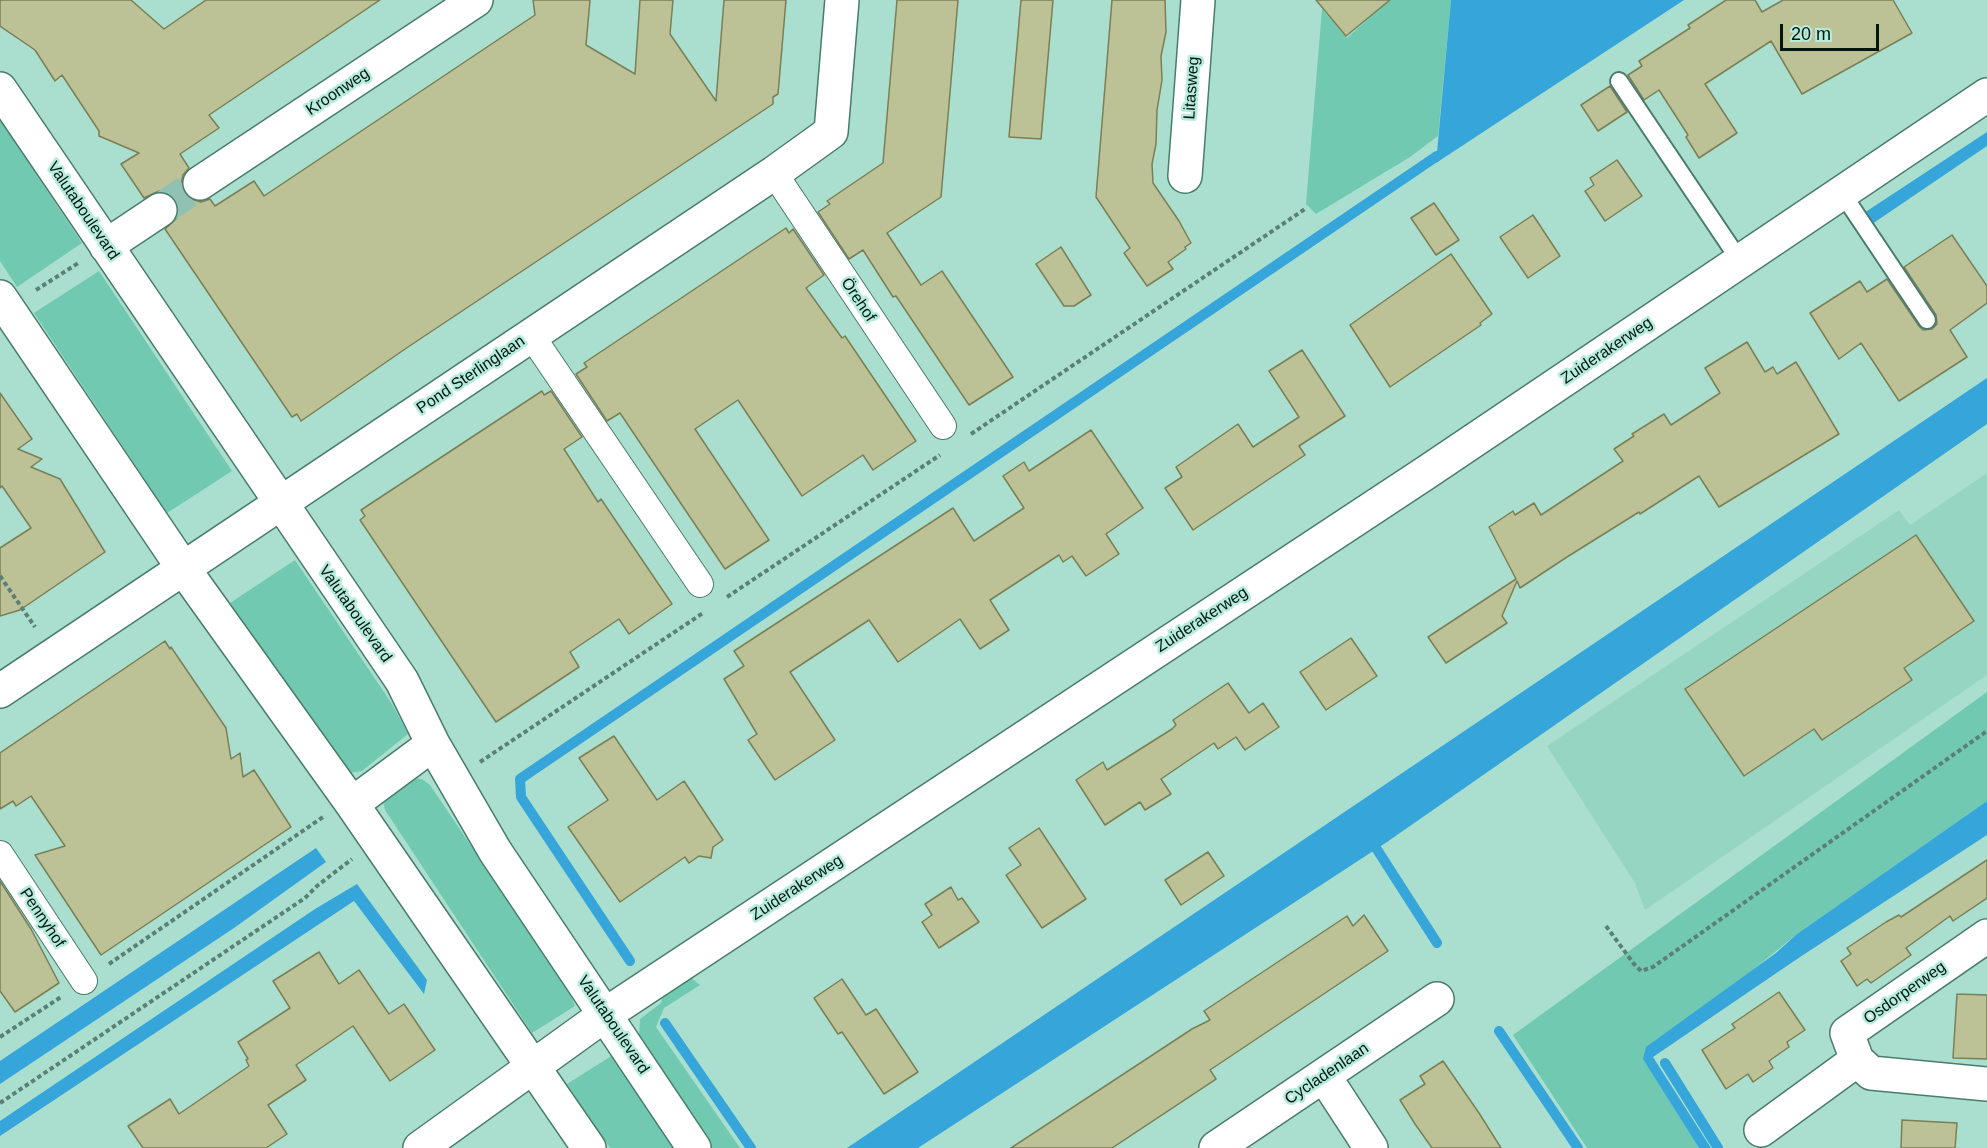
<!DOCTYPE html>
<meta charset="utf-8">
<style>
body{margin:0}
#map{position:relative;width:1987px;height:1148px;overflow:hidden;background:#aadfcf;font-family:Helvetica,sans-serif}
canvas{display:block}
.scale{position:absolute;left:1780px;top:24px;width:99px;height:27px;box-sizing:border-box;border:3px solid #021611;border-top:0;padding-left:8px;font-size:18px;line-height:21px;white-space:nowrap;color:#021611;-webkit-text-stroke:4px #b6ecdc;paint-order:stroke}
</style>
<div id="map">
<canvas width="1987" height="1148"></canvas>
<div class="scale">20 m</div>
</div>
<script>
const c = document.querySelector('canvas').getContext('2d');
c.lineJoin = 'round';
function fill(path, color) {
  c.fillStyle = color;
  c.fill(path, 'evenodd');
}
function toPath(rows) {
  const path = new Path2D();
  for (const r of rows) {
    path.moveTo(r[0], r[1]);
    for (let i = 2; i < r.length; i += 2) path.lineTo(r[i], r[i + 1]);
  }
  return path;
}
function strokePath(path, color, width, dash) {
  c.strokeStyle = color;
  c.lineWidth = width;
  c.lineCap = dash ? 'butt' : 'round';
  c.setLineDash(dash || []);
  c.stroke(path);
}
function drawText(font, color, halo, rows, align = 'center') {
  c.font = font + ' Helvetica,sans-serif';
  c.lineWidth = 5;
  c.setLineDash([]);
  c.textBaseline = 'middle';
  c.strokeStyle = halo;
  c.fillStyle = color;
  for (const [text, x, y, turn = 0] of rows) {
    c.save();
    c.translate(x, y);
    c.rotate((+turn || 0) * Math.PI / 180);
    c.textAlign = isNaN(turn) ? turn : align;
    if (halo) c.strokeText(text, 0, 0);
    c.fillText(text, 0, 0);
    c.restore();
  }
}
const built = toPath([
 [1987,473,1987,675,1645,910,1635,883,1547,746,1899,510,1910,525]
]);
const green = toPath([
 [1389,0,1451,0,1438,136,1410,157,1316,214,1306,204,1322,9,1347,38],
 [0,120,82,243,17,287,0,261],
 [99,271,232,471,167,513,34,313],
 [295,560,392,704,408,734,362,771,349,773,227,605],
 [1987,692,1987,801,1797,934,1644,1059,1699,1148,1587,1148,1513,1035],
 [411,778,422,779,430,785,569,991,575,1006,532,1033,385,810,383,801],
 [690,977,700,985,664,1008,656,1027,740,1148,712,1148,639,1037,640,1019,661,1003,663,996],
 [613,1055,675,1148,610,1148,567,1084]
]);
const water = toPath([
 [1451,0,1684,0,1436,163],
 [1987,132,1987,146,1872,224,1864,213],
 [1987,378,1987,424,1387,842,918,1148,847,1148],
 [1987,801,1987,835,1800,957,1653,1057,1711,1148,1699,1148,1643,1059,1646,1047,1776,953,1797,934],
 [316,848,326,862,234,928,0,1084,0,1061],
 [357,884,427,980,424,994,354,901,0,1136,0,1121,315,909]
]);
const stream = toPath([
 [1369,837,1437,943],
 [630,961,521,797,520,779,1437,156],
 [665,1023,751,1148],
 [1499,1031,1578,1148],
 [1665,1063,1718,1148]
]);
const building = toPath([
 [0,0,131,0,164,29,206,0,380,0,209,115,219,128,180,154,189,168,183,175,181,184,184,193,191,199,201,202,210,199,215,206,254,181,264,196,535,15,533,0,590,0,586,45,635,74,640,0,673,0,670,34,716,101,724,0,786,0,778,94,773,97,773,104,408,347,301,421,297,414,292,417,165,229,177,218,179,208,175,199,169,194,159,191,144,198,121,164,139,153,99,136,99,131,62,75,55,81,35,50,0,26,0,0],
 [897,0,958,0,941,197,887,233,921,285,942,271,1013,377,969,405,896,296,893,297,863,250,849,259,818,212,830,204,827,201,883,163,897,0],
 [1021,0,1053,0,1041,139,1009,137,1021,0],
 [1112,0,1165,0,1166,32,1161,56,1162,80,1157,110,1156,144,1152,164,1153,183,1179,221,1191,243,1185,247,1186,249,1168,262,1173,269,1147,286,1124,253,1130,248,1096,197,1112,0],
 [1316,0,1390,0,1346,36,1316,0],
 [1726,0,1755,0,1762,12,1783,0,1893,0,1912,33,1802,94,1771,41,1705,84,1737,133,1699,158,1686,137,1688,135,1659,90,1644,100,1628,75,1642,66,1639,61,1690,28,1688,25,1726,0],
 [1610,86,1627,112,1598,131,1581,105,1610,86],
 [1617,160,1642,196,1605,221,1585,191,1594,185,1590,178,1617,160],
 [1434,203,1459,240,1436,255,1411,218,1434,203],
 [1533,215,1560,256,1528,278,1500,237,1533,215],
 [786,228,789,233,793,229,824,275,806,288,842,338,845,336,916,441,873,470,863,455,802,496,738,400,695,429,769,540,725,569,620,413,607,421,576,374,587,367,584,363,786,228],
 [1952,235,1987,286,1987,303,1950,330,1967,357,1899,401,1861,343,1839,359,1810,313,1860,281,1867,292,1887,279,1919,326,1923,330,1932,329,1937,324,1936,315,1904,267,1952,235],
 [1061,247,1091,295,1074,306,1064,306,1036,264,1061,247],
 [1451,254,1492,314,1480,323,1481,325,1390,387,1350,325,1451,254],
 [1747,342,1765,372,1773,367,1777,374,1796,362,1839,434,1719,507,1699,476,1640,514,1639,512,1567,557,1520,588,1517,581,1502,616,1507,623,1446,663,1428,637,1516,579,1489,527,1513,511,1515,515,1534,503,1541,515,1623,461,1614,449,1634,436,1632,434,1664,414,1671,425,1720,393,1705,368,1747,342],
 [1302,350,1345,416,1299,446,1305,455,1193,530,1165,488,1182,477,1176,467,1238,424,1253,447,1299,417,1269,371,1302,350],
 [542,391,544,395,551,391,582,437,564,449,598,502,601,499,672,604,629,634,619,619,570,652,579,667,496,722,360,520,365,516,361,510,542,391],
 [0,393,32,439,18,449,42,459,31,467,60,479,105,552,20,610,0,616,0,548,31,528,2,486,0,488,0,393],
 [1091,430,1143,508,1106,534,1119,554,1086,576,1072,556,1063,562,1059,555,990,600,1009,630,980,649,960,619,898,662,869,620,790,672,835,740,775,780,748,740,757,734,724,679,744,666,734,651,953,508,974,541,1024,508,1003,476,1024,462,1029,471,1091,430],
 [1916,535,1974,621,1904,668,1912,680,1822,740,1814,729,1744,776,1685,689,1916,535],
 [1351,638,1377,676,1326,710,1300,672,1351,638],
 [165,641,170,649,171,647,226,728,231,759,240,753,243,777,254,770,291,827,101,955,35,855,65,846,31,796,16,806,13,801,0,809,0,753,165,641],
 [1228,683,1249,713,1263,703,1279,727,1245,750,1236,737,1218,749,1214,743,1161,779,1171,794,1145,810,1140,802,1105,825,1076,780,1103,762,1107,770,1172,729,1176,725,1173,720,1228,683],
 [614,736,657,800,684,781,723,840,713,847,711,858,699,856,689,863,685,857,620,902,568,827,608,800,579,758,614,736],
 [1039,828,1086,899,1042,928,1006,875,1021,865,1009,848,1039,828],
 [1208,852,1224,876,1181,905,1165,880,1208,852],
 [1987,860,1987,898,1953,921,1950,916,1906,948,1911,955,1871,983,1867,979,1857,986,1841,961,1851,954,1847,948,1886,922,1899,915,1901,917,1987,860],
 [0,881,31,929,59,983,15,1012,0,991,0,881],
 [951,887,958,900,962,898,979,922,939,948,922,922,932,915,925,904,951,887],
 [1364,915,1388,951,1210,1070,1216,1079,1112,1148,1011,1148,1192,1029,1210,1020,1204,1011,1347,916,1353,926,1364,915],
 [319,952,339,984,359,970,389,1014,404,1004,435,1050,390,1081,353,1026,296,1065,306,1080,268,1105,287,1134,266,1148,143,1148,128,1126,170,1099,179,1114,249,1066,246,1060,248,1059,238,1042,290,1008,273,981,319,952],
 [842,979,866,1015,876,1009,918,1072,884,1094,842,1032,838,1034,814,998,842,979],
 [1779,992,1805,1030,1787,1042,1789,1047,1769,1061,1773,1068,1753,1082,1748,1074,1726,1089,1702,1050,1735,1028,1732,1024,1779,992],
 [1957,994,1987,995,1987,1059,1953,1058,1957,994],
 [1443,1061,1479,1113,1501,1148,1432,1148,1415,1124,1400,1100,1425,1084,1420,1076,1443,1061],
 [1902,1120,1957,1123,1955,1148,1901,1148,1902,1120]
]);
const minorTunnel = toPath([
 [160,210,200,183]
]);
const path = toPath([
 [36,290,80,262],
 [971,434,1305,209],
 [0,576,35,627],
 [727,597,940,455],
 [480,762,703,613],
 [1606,926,1634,964,1641,971,1653,967,1987,731],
 [109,964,323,817],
 [0,1037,61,997],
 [0,1103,305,898,317,886,352,859]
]);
const service = toPath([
 [1619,81,1740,261],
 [1842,193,1927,320]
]);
const pedestrian = toPath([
 [774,173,943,426],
 [531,335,700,584],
 [0,854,84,981]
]);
const minor = toPath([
 [0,89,402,681,433,744,495,851,694,1148],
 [1185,176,1198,0],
 [200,183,476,0],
 [106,246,160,210],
 [0,297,183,568,352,804,589,1148],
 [0,691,774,173,831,132,842,0],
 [352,804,433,744],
 [1857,1060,1847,1033,1987,936],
 [1324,1076,1371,1148],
 [1761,1130,1857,1060,1871,1073,1987,1084],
 [420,1148,606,1014,1427,472,1987,95],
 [1216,1148,1437,999]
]);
const streetNames = [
 ["Litasweg",1192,88,-86],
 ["Kroonweg",338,92,-34],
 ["Valutaboulevard",83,211,56],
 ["Örehof",858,300,56],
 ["Zuiderakerweg",1607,351,-34],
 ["Pond Sterlinglaan",471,375,-34],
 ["Valutaboulevard",355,614,55],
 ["Zuiderakerweg",1202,620,-33],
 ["Zuiderakerweg",797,888,-33],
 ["Pennyhof",42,918,56],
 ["Osdorperweg",1905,993,-35],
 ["Valutaboulevard",613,1025,56],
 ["Cycladenlaan",1327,1074,-34]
];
fill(built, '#96d5c2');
fill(green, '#71c9b1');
fill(water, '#36a5d9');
strokePath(stream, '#36a5d9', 10);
fill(building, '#bcc296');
strokePath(building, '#7a7f55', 1.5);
strokePath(minorTunnel, '#91c1b2', 33, [33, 16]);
strokePath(service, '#497c6d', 20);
strokePath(pedestrian, '#497c6d', 28);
strokePath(minor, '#497c6d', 36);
strokePath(path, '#5b8076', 4, [4.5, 3]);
strokePath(service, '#fff', 16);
strokePath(pedestrian, '#fff', 26);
strokePath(minor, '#fff', 33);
drawText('16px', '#021611', '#b6ecdc', streetNames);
</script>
